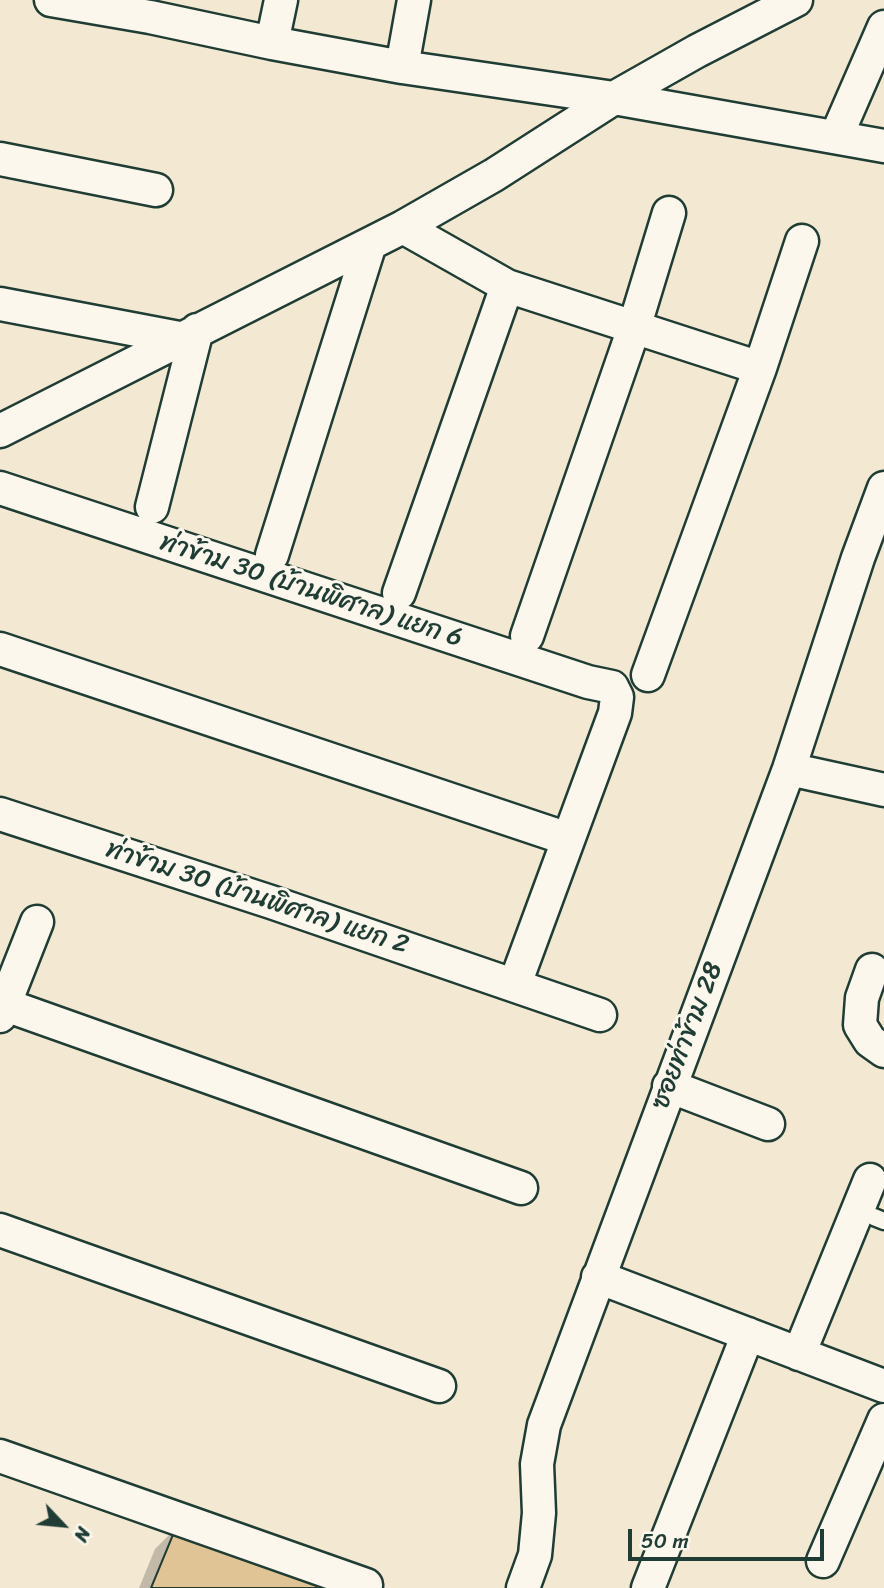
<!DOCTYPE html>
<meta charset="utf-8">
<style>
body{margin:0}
#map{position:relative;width:884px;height:1588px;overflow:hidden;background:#f3e8d2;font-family:Sriracha,sans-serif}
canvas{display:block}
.north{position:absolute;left:28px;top:1490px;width:70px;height:70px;-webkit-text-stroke:5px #fbf7ec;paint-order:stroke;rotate:116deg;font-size:19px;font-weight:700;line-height:28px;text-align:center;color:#1f3d34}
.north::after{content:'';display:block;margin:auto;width:24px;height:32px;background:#1f3d34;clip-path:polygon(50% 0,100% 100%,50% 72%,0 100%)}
.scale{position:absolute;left:628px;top:1529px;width:196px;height:32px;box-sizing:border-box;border:4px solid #1f3d34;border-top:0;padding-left:9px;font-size:21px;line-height:24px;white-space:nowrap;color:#1f3d34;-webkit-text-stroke:5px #fbf7ec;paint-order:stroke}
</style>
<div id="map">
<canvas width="884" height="1588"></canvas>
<div class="north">N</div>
<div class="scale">50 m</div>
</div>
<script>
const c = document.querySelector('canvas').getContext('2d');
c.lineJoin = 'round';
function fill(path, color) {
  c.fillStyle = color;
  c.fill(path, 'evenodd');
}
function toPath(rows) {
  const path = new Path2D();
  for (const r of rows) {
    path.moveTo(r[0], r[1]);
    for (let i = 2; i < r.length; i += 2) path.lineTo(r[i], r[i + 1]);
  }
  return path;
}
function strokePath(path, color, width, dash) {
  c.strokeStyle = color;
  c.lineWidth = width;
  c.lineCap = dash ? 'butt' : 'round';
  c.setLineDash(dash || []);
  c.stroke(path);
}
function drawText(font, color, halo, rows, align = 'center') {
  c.font = font + ' Sriracha,"Playpen Sans Thai",sans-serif';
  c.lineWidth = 6;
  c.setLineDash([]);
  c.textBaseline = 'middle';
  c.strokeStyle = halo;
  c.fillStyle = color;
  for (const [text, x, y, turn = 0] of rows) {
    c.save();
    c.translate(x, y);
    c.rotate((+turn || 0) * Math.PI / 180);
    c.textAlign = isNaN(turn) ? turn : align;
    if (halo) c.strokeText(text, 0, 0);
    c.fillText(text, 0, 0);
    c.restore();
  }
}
const shadow = toPath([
 [177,1527,331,1588,139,1588,155,1549]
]);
const building = toPath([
 [177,1525,336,1588,151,1588,177,1525]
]);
const lane = toPath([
 [874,1217,884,1221]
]);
const street = toPath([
 [51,0,150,17,272,43,402,67,614,98,884,146],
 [272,43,281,0],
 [402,67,414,0],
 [836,137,884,27],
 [0,159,156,190],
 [403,227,507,286,760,368],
 [0,304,179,338],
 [0,431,403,227,494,175,614,98,697,51,796,0],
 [0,488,588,682,612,687,617,697,615,713,515,984],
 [152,507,197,330],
 [272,555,370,244],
 [399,593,507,286],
 [527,636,634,328,669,213],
 [0,649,568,839],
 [648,675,760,368,802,241],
 [789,769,884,790],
 [0,814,271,902,600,1015],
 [872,970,862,998,860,1025,870,1041,884,1051],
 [0,1003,521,1188],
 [0,1016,37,922],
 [669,1086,768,1124],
 [0,1230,439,1386],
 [598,1277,884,1386],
 [799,1354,870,1180],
 [0,1456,366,1585],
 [823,1561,884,1420],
 [523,1588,535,1555,539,1513,537,1464,544,1425,789,769,858,558,884,488],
 [648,1588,748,1334]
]);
const streetNames = [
 ["ท่าข้าม 30 (บ้านพิศาล) แยก 6",311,591,18],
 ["ท่าข้าม 30 (บ้านพิศาล) แยก 2",257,898,18],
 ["ซอยท่าข้าม 28",688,1036,-69]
];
fill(shadow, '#0003');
fill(building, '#e1c495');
strokePath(building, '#1f3d34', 2);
strokePath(lane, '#1f3d34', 21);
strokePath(street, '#1f3d34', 37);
strokePath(lane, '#fbf7ec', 16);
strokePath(street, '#fbf7ec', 32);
drawText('26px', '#1f3d34', '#fbf7ec', streetNames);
</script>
